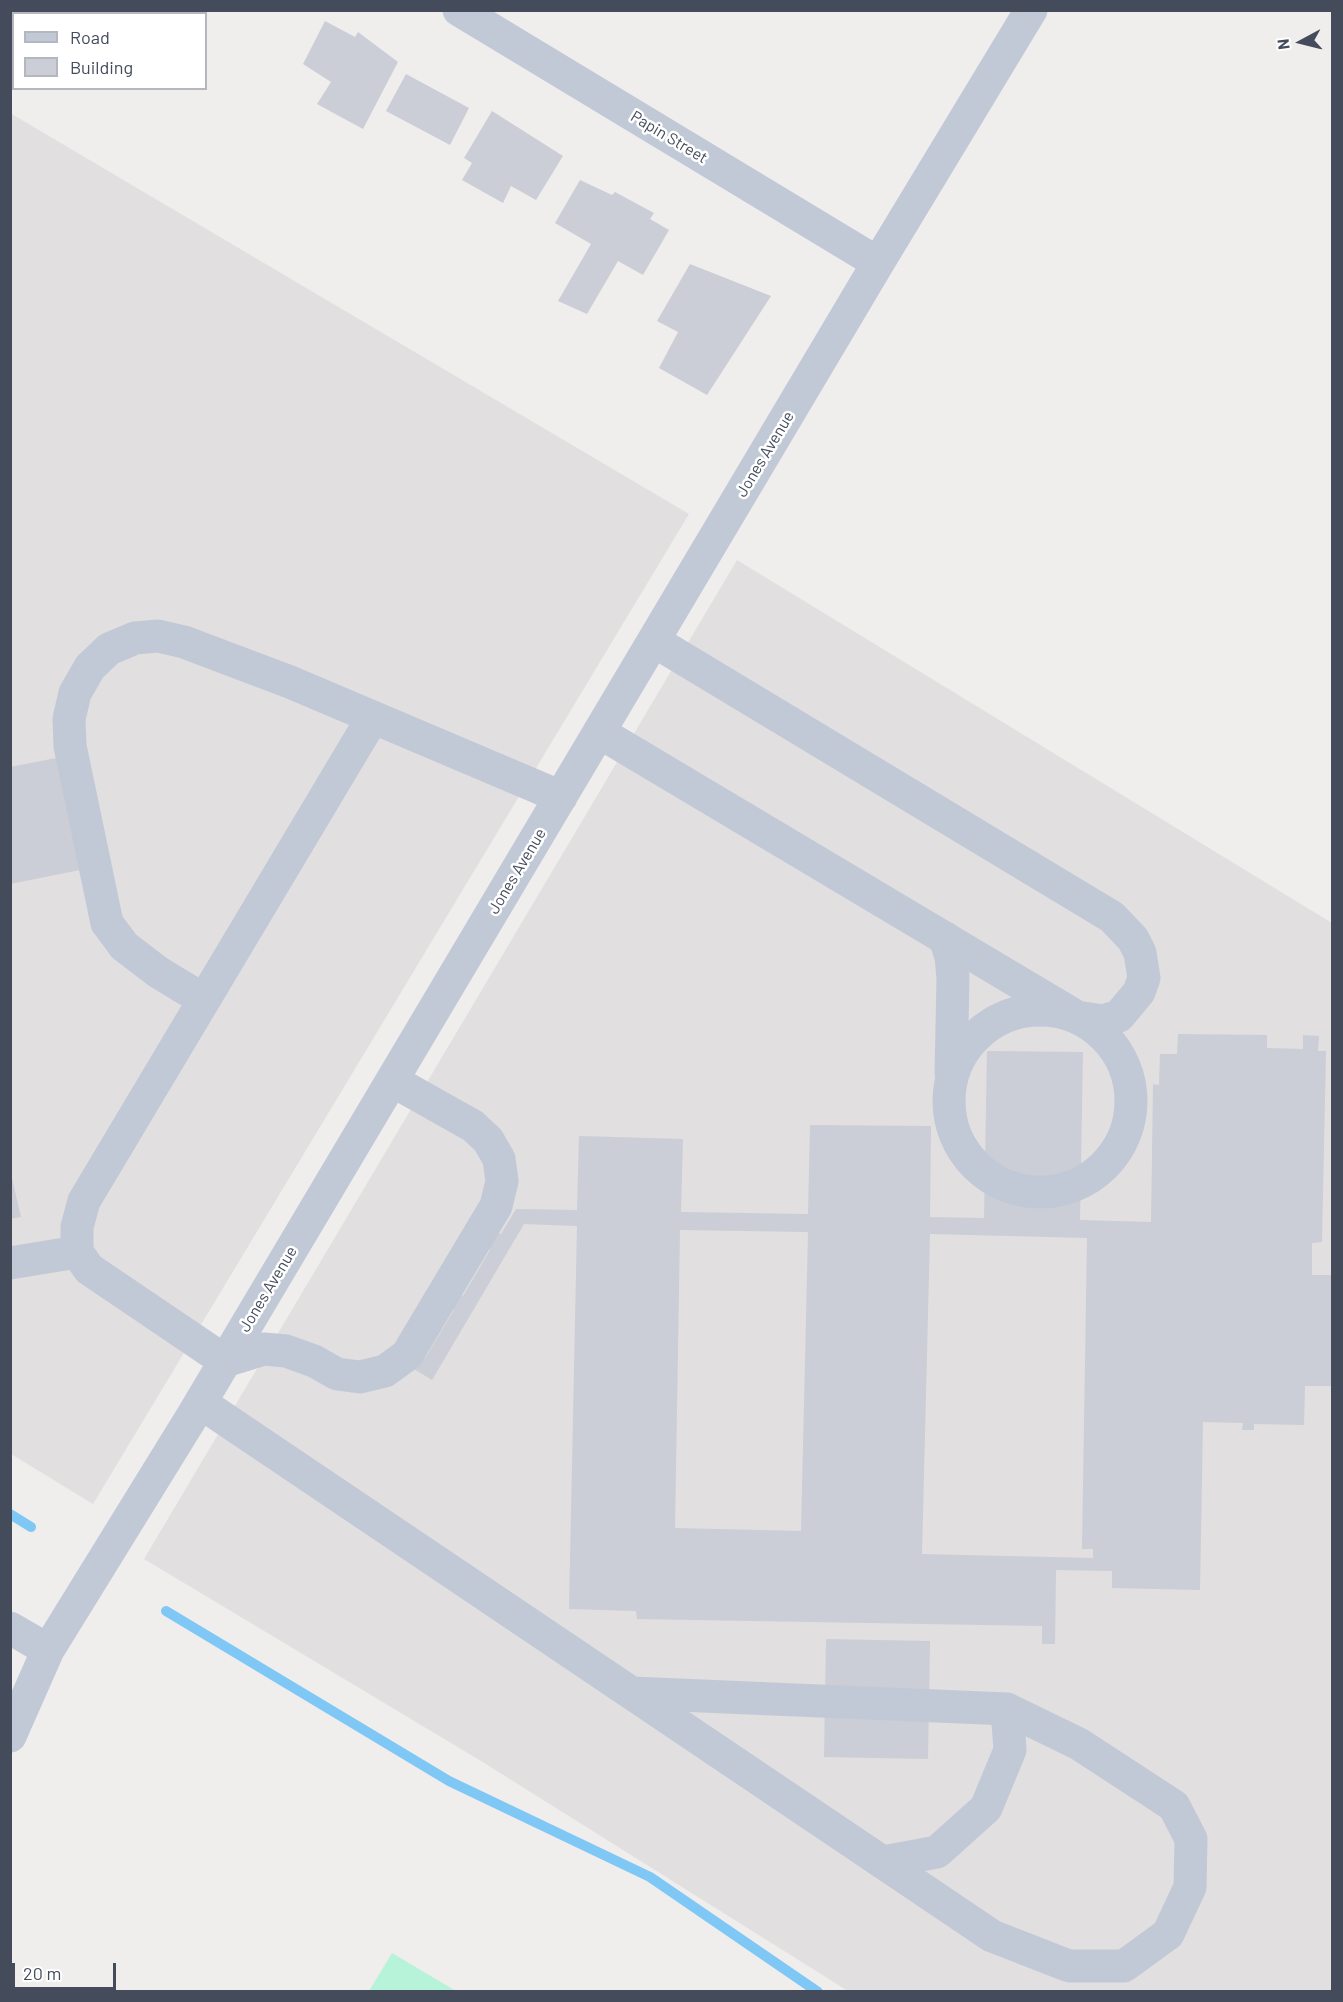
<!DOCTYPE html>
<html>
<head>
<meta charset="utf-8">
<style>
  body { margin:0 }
  #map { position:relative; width:1343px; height:2002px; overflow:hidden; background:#f0eded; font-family:Barlow,sans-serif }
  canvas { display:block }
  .frame { position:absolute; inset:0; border:12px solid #444c5c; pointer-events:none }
  .legend { position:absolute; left:12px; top:12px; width:195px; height:78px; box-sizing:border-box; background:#fff; border:2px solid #b4b7be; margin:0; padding:8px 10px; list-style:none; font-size:18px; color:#444c5c }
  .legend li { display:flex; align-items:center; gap:12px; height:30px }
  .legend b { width:30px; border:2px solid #b4b7be }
  .north { position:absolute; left:1271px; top:12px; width:60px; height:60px; -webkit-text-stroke:4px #fff; paint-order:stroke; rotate:263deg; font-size:16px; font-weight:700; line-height:24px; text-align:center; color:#444c5c }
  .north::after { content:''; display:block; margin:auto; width:21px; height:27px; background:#444c5c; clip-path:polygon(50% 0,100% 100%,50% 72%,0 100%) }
  .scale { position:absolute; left:12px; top:1963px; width:104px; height:27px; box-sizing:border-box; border:3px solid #444c5c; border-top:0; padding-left:8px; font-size:18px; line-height:21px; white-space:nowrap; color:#444c5c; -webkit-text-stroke:4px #fff; paint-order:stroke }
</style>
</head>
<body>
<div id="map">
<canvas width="1343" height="2002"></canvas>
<div class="frame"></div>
<ul class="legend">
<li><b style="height:8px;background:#c2c9d6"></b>Road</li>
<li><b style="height:16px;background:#cbced6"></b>Building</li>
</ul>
<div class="north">N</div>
<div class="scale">20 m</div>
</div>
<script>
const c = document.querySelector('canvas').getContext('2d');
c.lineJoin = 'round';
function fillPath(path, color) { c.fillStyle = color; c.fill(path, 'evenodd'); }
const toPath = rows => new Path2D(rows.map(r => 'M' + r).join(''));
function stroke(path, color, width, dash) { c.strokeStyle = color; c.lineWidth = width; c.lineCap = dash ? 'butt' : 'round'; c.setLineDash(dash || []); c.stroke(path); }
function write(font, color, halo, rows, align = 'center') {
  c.font = font + ' Barlow,sans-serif'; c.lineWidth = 5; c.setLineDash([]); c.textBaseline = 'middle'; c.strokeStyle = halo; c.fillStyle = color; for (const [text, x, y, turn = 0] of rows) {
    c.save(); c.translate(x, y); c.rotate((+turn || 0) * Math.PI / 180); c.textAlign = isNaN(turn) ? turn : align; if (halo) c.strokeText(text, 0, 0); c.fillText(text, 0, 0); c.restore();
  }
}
fillPath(toPath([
  [10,113,689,514,93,1504,11,1454],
  [737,560,1332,923,1332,1991,848,1991,481,1761,144,1559]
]), '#e1dfdf');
fillPath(toPath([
  [392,1953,456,1991,369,1991]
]), '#b6f3d9');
stroke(toPath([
  [10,1514,31,1527],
  [166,1611,449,1781,650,1877,818,1992]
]), '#7fc7f4', 10);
fillPath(toPath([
  [14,10,68,10,66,14,19,14],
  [140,10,207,10,205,14,145,14],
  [325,21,355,37,358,32,398,62,363,129,317,104,331,82,303,64],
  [406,74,469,108,450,145,386,111],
  [492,111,563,156,536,200,511,186,503,203,462,180,472,163,464,158],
  [580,180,612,195,615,192,654,213,650,219,669,230,643,275,618,261,587,314,558,301,591,244,555,223],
  [690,264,771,296,707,395,659,368,678,332,657,321],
  [56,758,80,870,10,884,10,767],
  [1178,1034,1267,1035,1267,1048,1303,1049,1303,1035,1319,1036,1318,1051,1326,1051,1322,1242,1312,1243,1312,1275,1332,1275,1332,1386,1305,1386,1304,1425,1254,1424,1254,1430,1242,1430,1243,1423,1203,1422,1200,1590,1112,1588,1112,1571,1056,1570,1055,1644,1042,1644,1042,1626,637,1619,636,1611,569,1609,577,1226,524,1224,432,1380,409,1366,417,1353,425,1358,454,1310,445,1305,454,1290,463,1296,490,1250,480,1244,489,1228,501,1234,516,1209,577,1210,579,1136,683,1139,681,1212,808,1214,810,1125,931,1126,930,1217,984,1218,987,1051,1083,1052,1080,1220,1151,1222,1153,1084,1159,1085,1160,1054,1177,1054],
  [680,1230,808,1232,801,1531,675,1528],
  [930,1234,1087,1238,1082,1549,1093,1549,1093,1558,922,1554],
  [10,1170,21,1217,10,1219],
  [826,1639,930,1641,928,1759,824,1757]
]), '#cbced6');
stroke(toPath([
  [459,10,878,263],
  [373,717,84,1201,77,1227,77,1252,89,1269,225,1361,264,1349,286,1351,314,1361,337,1374,360,1377,385,1371,407,1355,496,1206,502,1181,499,1159,488,1140,473,1126,393,1081],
  [599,732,1077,1017,1103,1021,1119,1016,1139,992,1144,978,1140,953,1133,939,1112,917,654,641],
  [945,938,951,957,953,978,951,1073],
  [204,1000,158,972,124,946,107,923,70,746,69,719,75,693,90,667,109,649,135,638,158,636,184,642,290,682,561,797],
  '949 1101a91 91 0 1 1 182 0a91 91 0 1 1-182 0Z',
  [10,1263,77,1252],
  [201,1403,992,1936,1069,1966,1124,1966,1168,1934,1190,1887,1191,1839,1174,1806,1079,1744,1007,1709,632,1693],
  [10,1628,48,1650],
  [10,1736,48,1650,193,1415,878,263,1031,10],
  [883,1862,937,1852,986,1808,1010,1750,1007,1709]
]), '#c2c9d6', 33);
write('16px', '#444c5c', '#fff', [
  ["Papin Street",669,137,31],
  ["Jones Avenue",765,454,-59],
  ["Jones Avenue",517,871,-59],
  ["Jones Avenue",268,1289,-59]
]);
</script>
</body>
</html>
